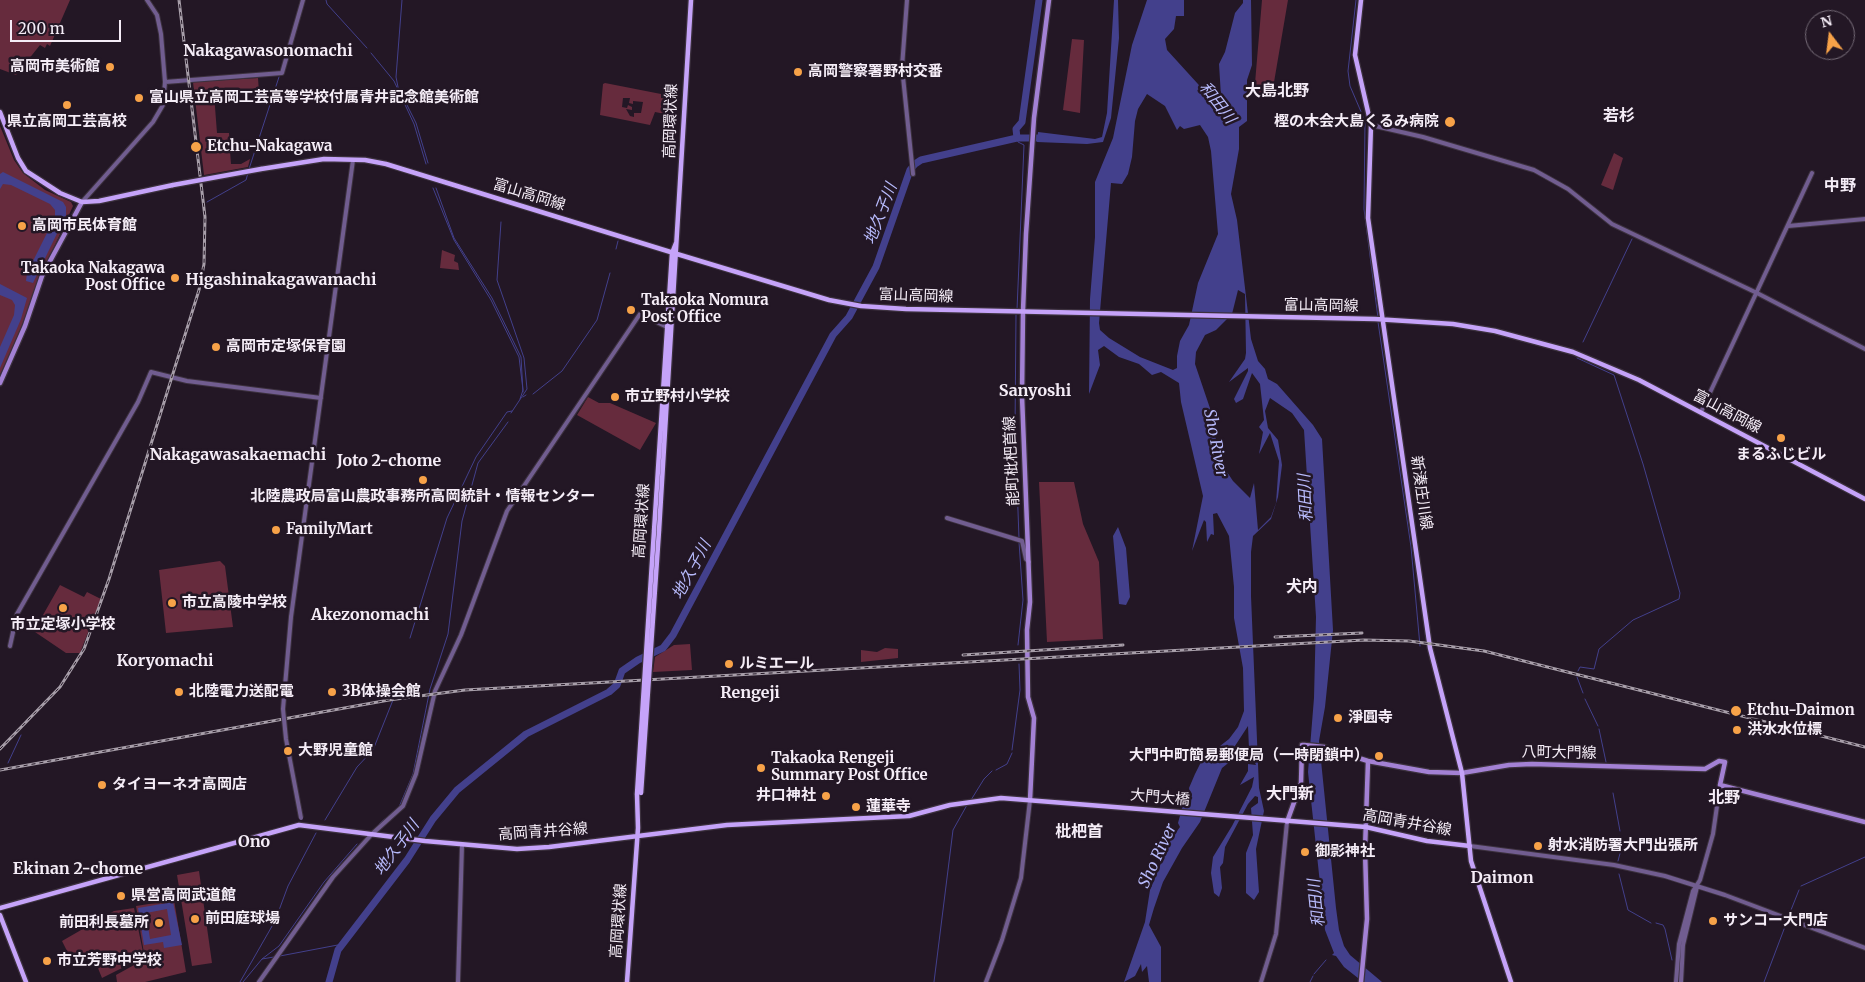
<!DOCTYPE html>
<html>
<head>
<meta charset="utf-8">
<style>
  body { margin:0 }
  #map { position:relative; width:1865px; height:982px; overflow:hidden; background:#231725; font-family:Merriweather,serif }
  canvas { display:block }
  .north { position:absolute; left:1805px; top:10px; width:50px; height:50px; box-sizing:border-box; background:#231725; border:1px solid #776d79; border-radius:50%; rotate:345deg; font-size:14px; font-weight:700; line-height:20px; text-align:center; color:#f5edf7 }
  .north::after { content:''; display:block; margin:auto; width:18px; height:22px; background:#f7a248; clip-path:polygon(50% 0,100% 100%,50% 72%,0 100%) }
  .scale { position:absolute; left:10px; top:20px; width:111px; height:22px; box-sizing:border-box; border:2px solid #f5edf7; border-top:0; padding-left:6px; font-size:15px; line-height:18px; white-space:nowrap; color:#f5edf7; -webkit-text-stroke:4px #231725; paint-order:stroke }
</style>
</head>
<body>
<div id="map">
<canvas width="1865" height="982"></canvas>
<div class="north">N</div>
<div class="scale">200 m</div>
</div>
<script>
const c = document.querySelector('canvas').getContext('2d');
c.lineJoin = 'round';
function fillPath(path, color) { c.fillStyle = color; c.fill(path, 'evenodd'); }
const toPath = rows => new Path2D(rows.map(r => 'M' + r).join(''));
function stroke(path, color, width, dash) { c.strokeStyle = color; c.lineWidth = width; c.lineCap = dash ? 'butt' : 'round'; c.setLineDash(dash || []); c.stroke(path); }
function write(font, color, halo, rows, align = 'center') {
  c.font = font + ' Merriweather,"Noto Sans JP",serif'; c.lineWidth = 5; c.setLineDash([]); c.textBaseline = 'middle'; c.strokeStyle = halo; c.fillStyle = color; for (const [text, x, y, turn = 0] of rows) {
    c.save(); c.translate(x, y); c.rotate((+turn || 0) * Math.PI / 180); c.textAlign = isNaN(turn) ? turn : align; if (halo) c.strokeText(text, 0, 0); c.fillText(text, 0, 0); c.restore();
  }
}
fillPath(toPath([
  [0,0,70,0,50,46,47,44,45,48,40,45,16,75,0,69],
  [1262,0,1288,0,1272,94,1254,95],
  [1072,39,1084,40,1080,113,1063,110],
  [258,78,259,92,214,94,217,133,229,133,230,148,250,146,252,143,252,145,251,148,230,151,231,164,241,164,250,159,248,167,204,175,193,82],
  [605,83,661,94,661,98,672,100,670,115,655,112,650,125,600,115,603,84],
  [623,98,630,98,629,103,633,104,633,101,643,102,641,113,634,113,634,117,630,116,626,109,632,110,632,107,628,105,627,108,622,107],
  [0,126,14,160,23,173,45,190,71,202,73,206,42,273,24,323,0,375],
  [1614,153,1623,158,1613,190,1601,185],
  [442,250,455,255,454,261,458,263,459,270,440,268],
  [588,397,599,403,610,403,656,423,640,450,577,415],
  [1039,482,1074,482,1083,524,1099,562,1103,639,1047,642],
  [220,561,225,566,233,627,166,633,159,570],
  [60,585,84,597,87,592,101,599,80,653,66,653,35,632,41,625,45,627,39,622],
  [690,644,692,670,653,672,655,657,674,645],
  [885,648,898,649,898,658,861,662,861,650,877,652],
  [199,871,212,963,192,966,177,875],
  [174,900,186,972,145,982,117,982,116,975,145,959,136,906],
  [134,908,144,957,102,978,91,951,71,959,62,941,114,911]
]), '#662b3d');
fillPath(toPath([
  [1114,0,1118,0,1119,38,1111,118,1103,142,1087,144,1037,142,1038,132,1095,139,1102,137,1107,113],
  [1147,0,1184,0,1184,16,1176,16,1174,29,1165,39,1167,50,1218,106,1221,96,1219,64,1225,52,1235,13,1243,3,1243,0,1251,0,1252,65,1247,80,1247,121,1239,127,1239,149,1231,194,1237,220,1251,339,1258,361,1265,369,1268,379,1277,384,1313,425,1322,439,1333,630,1325,707,1319,741,1336,908,1339,930,1344,946,1350,955,1382,982,1363,982,1344,967,1336,956,1332,955,1334,953,1325,930,1308,772,1314,698,1316,617,1304,430,1292,413,1270,398,1265,411,1268,428,1278,440,1282,465,1278,497,1271,519,1253,536,1251,552,1251,596,1259,788,1264,811,1256,849,1259,892,1254,900,1246,893,1246,853,1253,835,1251,808,1258,803,1258,797,1255,796,1248,804,1225,847,1223,863,1220,867,1222,888,1219,897,1214,893,1211,873,1213,857,1232,826,1252,787,1254,777,1240,785,1248,771,1248,764,1256,765,1249,749,1248,726,1233,749,1237,756,1222,768,1200,822,1182,848,1163,882,1154,908,1149,925,1161,947,1161,982,1149,982,1147,966,1142,972,1141,964,1135,976,1124,982,1145,922,1150,890,1171,839,1180,827,1178,823,1182,808,1190,794,1189,788,1195,774,1202,760,1229,739,1238,727,1244,711,1243,668,1234,618,1234,587,1229,536,1217,513,1213,514,1214,535,1211,534,1207,542,1206,522,1204,520,1192,551,1203,496,1181,402,1179,383,1161,372,1152,375,1139,364,1119,357,1104,346,1098,350,1100,365,1089,394,1090,299,1095,237,1095,182,1113,138,1132,45],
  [1147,94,1165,106,1177,130,1180,126,1184,129,1200,125,1208,137,1211,151,1218,234,1198,283,1189,325,1180,341,1177,356,1177,368,1173,370,1140,357,1109,338,1100,330,1099,323,1111,183,1122,184,1128,174,1132,157,1135,121,1138,109],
  [1238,290,1245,294,1246,353,1245,359,1229,382,1248,368,1248,371,1234,399,1236,403,1243,399,1252,373,1260,384,1264,420,1259,427,1263,432,1259,454,1270,433,1279,461,1276,503,1271,517,1258,530,1254,483,1250,498,1233,481,1223,466,1220,447,1202,411,1212,424,1215,423,1195,364,1196,352,1205,335,1216,330,1232,314],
  [3,172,63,202,66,207,66,215,33,283,26,281,27,273,55,217,55,210,50,204,11,185,3,184,0,189,0,174],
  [0,284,27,298,21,319,0,368,0,347,14,315,15,305,12,300,0,295],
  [1118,527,1126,548,1130,597,1126,605,1119,604,1113,536],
  [173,902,182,945,164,948,163,942,144,945,138,908],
  [167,909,171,935,150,939,146,913]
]), '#43408c');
stroke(toPath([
  [326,0,327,4,367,48],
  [402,0,396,77,398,87,416,123,428,163],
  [1356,0,1348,71,1350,86,1365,121,1364,209,1378,318],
  [371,53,394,81,414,124,426,164],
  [249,169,279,77],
  [433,188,454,240,491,300,519,357,523,390,520,399],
  [436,188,454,238,492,298,521,357,523,392],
  [207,202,246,180,248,173],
  [501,222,497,280,524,358,527,389,511,413],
  [616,249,618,241],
  [1017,310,1024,145,1018,142,1017,138],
  [1016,314,1015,430,1019,538],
  [1378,322,1411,547,1420,646],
  [1583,342,1632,239],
  [1577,358,1614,375,1643,464,1680,593,1679,599,1633,620,1599,649,1594,669,1580,667,1578,671],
  [533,394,562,371,597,320,610,273],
  [523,397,526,395],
  [410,638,447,518,476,457,507,412,512,411],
  [1018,645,1023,600,1019,542],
  [1577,677,1583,693],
  [1585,699,1598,726],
  [1599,729,1606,762],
  [1012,750,1020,690,1019,664],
  [8,763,21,735],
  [996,770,1007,764,1012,753],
  [1613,793,1620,831],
  [971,800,984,779,992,771],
  [325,820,357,767,373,750,393,700,395,688],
  [379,824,399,807,413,774,430,689,448,634,462,521,475,474,478,463,508,422],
  [1618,861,1622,846],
  [1619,874,1628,910,1651,923],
  [1801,886,1865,857],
  [1789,915,1799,890],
  [1656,923,1663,925,1665,929,1672,960],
  [280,956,343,944],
  [262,959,279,946,324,882,357,844],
  [1314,974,1326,960],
  [240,982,275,921,288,886,316,833],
  [243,982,262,959,274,957],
  [934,982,953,830,967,805],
  [1310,982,1313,976],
  [1764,982,1786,924]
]), '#43408c', 1);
stroke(toPath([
  [1017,138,1016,129,1022,122,1039,0],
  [329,982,338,950,407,860,433,819,457,790,526,734,609,692,617,685,622,671,638,660,663,648,673,635,833,335,849,317,876,267,910,170,915,164,921,160,1017,138,1045,138]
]), '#43408c', 7);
const tertiary = toPath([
  [907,0,902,67,913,174],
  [165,82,282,73,303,0],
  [1371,125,1423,137,1534,170,1568,189,1612,224,1757,293,1865,349],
  [82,202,153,122,163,105,165,82,161,34,157,15,147,0],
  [1788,226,1865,219],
  [1701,412,1812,173],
  [947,518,1022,541,1026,559,1029,562],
  [291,617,353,160],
  [10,646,17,614,138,402,151,372,187,381,321,398],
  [1470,846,1614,865,1665,876,1725,895,1865,948],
  [259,982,333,877,372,834,403,806,416,774,435,691,461,635,507,511,640,314,669,328],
  [458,982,462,845],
  [986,982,1002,940,1021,878,1030,800],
  [1261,982,1276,934,1287,822],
  [1676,982,1679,944,1693,891,1700,880,1713,834,1720,785],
  [1681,982,1683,945,1697,887]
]);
const secondary = toPath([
  [0,383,25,326,42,276,82,202],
  [1030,800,1034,718,1028,697,1027,630,1030,602,1022,396,1023,311,1026,234,1034,118,1049,0],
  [1287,822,1301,783,1302,745,1304,745,1324,747,1368,761,1429,772,1462,773,1509,765,1532,764,1705,769,1719,761,1725,762,1720,785,1865,822],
  [1361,982,1367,919,1365,850,1368,761]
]);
const primary = toPath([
  [1361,0,1355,55,1371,125,1368,218,1430,648,1462,773,1471,861,1511,982],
  [0,112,18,158,26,171,60,193,82,202,99,201,173,185],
  [261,169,324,159,365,160,386,164,677,254,829,300,861,306,906,309,1375,319,1453,324,1495,331,1573,352,1639,380,1865,499],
  [654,531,672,253,676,243],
  [659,531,691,0],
  [0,908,299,825,425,841,517,849,549,847,727,825,909,816,950,805,1001,798,1366,827,1427,841,1470,846],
  [0,915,26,982],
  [627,982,638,828,637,794]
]);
stroke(tertiary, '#3c313e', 6);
stroke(secondary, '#3c313e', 7);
stroke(primary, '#3c313e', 7);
stroke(tertiary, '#715d90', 4);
stroke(secondary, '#a381d4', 4.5);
stroke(primary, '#c5a3f9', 4.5);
const rail = toPath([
  [1275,637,1362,633],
  [963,655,1123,645],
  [0,749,60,687,84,649,109,579,199,290,204,264,205,217,179,0],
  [0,770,389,700,465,690,1364,640,1409,641,1484,651,1865,747]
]);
stroke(rail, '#a79ea9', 3);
stroke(rail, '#231725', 1, [4]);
const tertiaryBridge = toPath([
  [291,617,283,709,286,739,301,818]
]);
const primaryBridge = toPath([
  [173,185,261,169],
  [641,793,659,531],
  [637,794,654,531]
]);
stroke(tertiaryBridge, '#3c313e', 6, []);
stroke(primaryBridge, '#3c313e', 7, []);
stroke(tertiaryBridge, '#715d90', 4);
stroke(primaryBridge, '#c5a3f9', 4.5);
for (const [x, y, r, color] of [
  [110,67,5,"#f7a248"],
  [798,72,5,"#f7a248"],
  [139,98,5,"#f7a248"],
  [67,105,5,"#f7a248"],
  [1450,122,6,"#f7a248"],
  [196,147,6,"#f7a248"],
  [22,226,5,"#f7a248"],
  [175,278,5,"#f7a248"],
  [631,310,5,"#f7a248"],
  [216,347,5,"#f7a248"],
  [615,397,5,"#f7a248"],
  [1781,438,5,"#f7a248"],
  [423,480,5,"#f7a248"],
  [276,530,5,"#f7a248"],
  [172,603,5,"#f7a248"],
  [63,608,5,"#f7a248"],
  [729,664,5,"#f7a248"],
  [179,692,5,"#f7a248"],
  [332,692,5,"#f7a248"],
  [1736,711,6,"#f7a248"],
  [1338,718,5,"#f7a248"],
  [1737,730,5,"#f7a248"],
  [288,751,5,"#f7a248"],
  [1379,756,5,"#f7a248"],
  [761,768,5,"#f7a248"],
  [102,785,5,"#f7a248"],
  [826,796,5,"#f7a248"],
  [856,807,5,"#f7a248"],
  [1538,846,5,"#f7a248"],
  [1305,852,5,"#f7a248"],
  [121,896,5,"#f7a248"],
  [195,919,5,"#f7a248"],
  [1713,921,5,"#f7a248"],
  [159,923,5,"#f7a248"],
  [47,961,5,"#f7a248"]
]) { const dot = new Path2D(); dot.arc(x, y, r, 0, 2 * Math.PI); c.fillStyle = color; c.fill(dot); stroke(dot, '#231725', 2); }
write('bold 15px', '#f5edf7', '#231725', [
  ["高岡市美術館",100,67,"right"],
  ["高岡警察署野村交番",808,72],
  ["富山県立高岡工芸高等学校付属青井記念館美術館",149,98],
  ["県立高岡工芸高校",67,122,"center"],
  ["樫の木会大島くるみ病院",1439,122,"right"],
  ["Etchu-Nakagawa",207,147],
  ["高岡市民体育館",32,226],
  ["Takaoka Nakagawa",165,269,"right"],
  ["Post Office",165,286,"right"],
  ["Takaoka Nomura",641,301],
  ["Post Office",641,318],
  ["高岡市定塚保育園",226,347],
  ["市立野村小学校",625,397],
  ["まるふじビル",1781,455,"center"],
  ["北陸農政局富山農政事務所高岡統計・情報センター",423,497,"center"],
  ["FamilyMart",286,530],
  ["市立高陵中学校",182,603],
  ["市立定塚小学校",63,625,"center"],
  ["ルミエール",739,664],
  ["北陸電力送配電",189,692],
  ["3B体操会館",342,692],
  ["Etchu-Daimon",1747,711],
  ["淨圓寺",1348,718],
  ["洪水水位標",1747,730],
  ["大野児童館",298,751],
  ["大門中町簡易郵便局（一時閉鎖中）",1369,756,"right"],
  ["Takaoka Rengeji",771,759],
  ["Summary Post Office",771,776],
  ["タイヨーネオ高岡店",112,785],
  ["井口神社",816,796,"right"],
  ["蓮華寺",866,807],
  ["射水消防署大門出張所",1548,846],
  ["御影神社",1315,852],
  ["県営高岡武道館",131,896],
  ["前田庭球場",205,919],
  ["サンコー大門店",1723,921],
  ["前田利長墓所",149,923,"right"],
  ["市立芳野中学校",57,961]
], 'left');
write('15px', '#f5edf7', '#231725', [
  ["高岡環状線",671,121,-88],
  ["富山高岡線",529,195,17],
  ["富山高岡線",916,296,2],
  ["富山高岡線",1321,306,1],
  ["富山高岡線",1727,412,28],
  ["能町枇杷首線",1012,461,-93],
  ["新湊庄川線",1421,493,82],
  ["高岡環状線",642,521,-86],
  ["八町大門線",1559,753,1],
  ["大門大橋",1160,798,5],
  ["高岡青井谷線",1407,823,10],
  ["高岡青井谷線",543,832,-4],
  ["高岡環状線",619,921,-86]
]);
write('bold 16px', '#f5edf7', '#231725', [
  ["Nakagawasonomachi",268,51],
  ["大島北野",1277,91],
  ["若杉",1619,116],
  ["中野",1840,186],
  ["Higashinakagawamachi",281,280],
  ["Sanyoshi",1035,391],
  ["Nakagawasakaemachi",238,455],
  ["Joto 2-chome",389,461],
  ["犬内",1302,587],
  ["Akezonomachi",370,615],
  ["Koryomachi",165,661],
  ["Rengeji",750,693],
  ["大門新",1290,794],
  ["北野",1724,798],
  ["枇杷首",1079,832],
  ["Ono",254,842],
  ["Ekinan 2-chome",78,869],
  ["Daimon",1502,878]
]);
write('italic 16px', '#b7bafb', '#231725', [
  ["和田川",1217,103,52],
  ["地久子川",881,214,-69],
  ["Sho River",1215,443,79],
  ["和田川",1306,498,-93],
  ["地久子川",692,570,-62],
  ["地久子川",397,848,-54],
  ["Sho River",1158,856,-65],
  ["和田川",1317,903,-96]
]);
</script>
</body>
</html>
